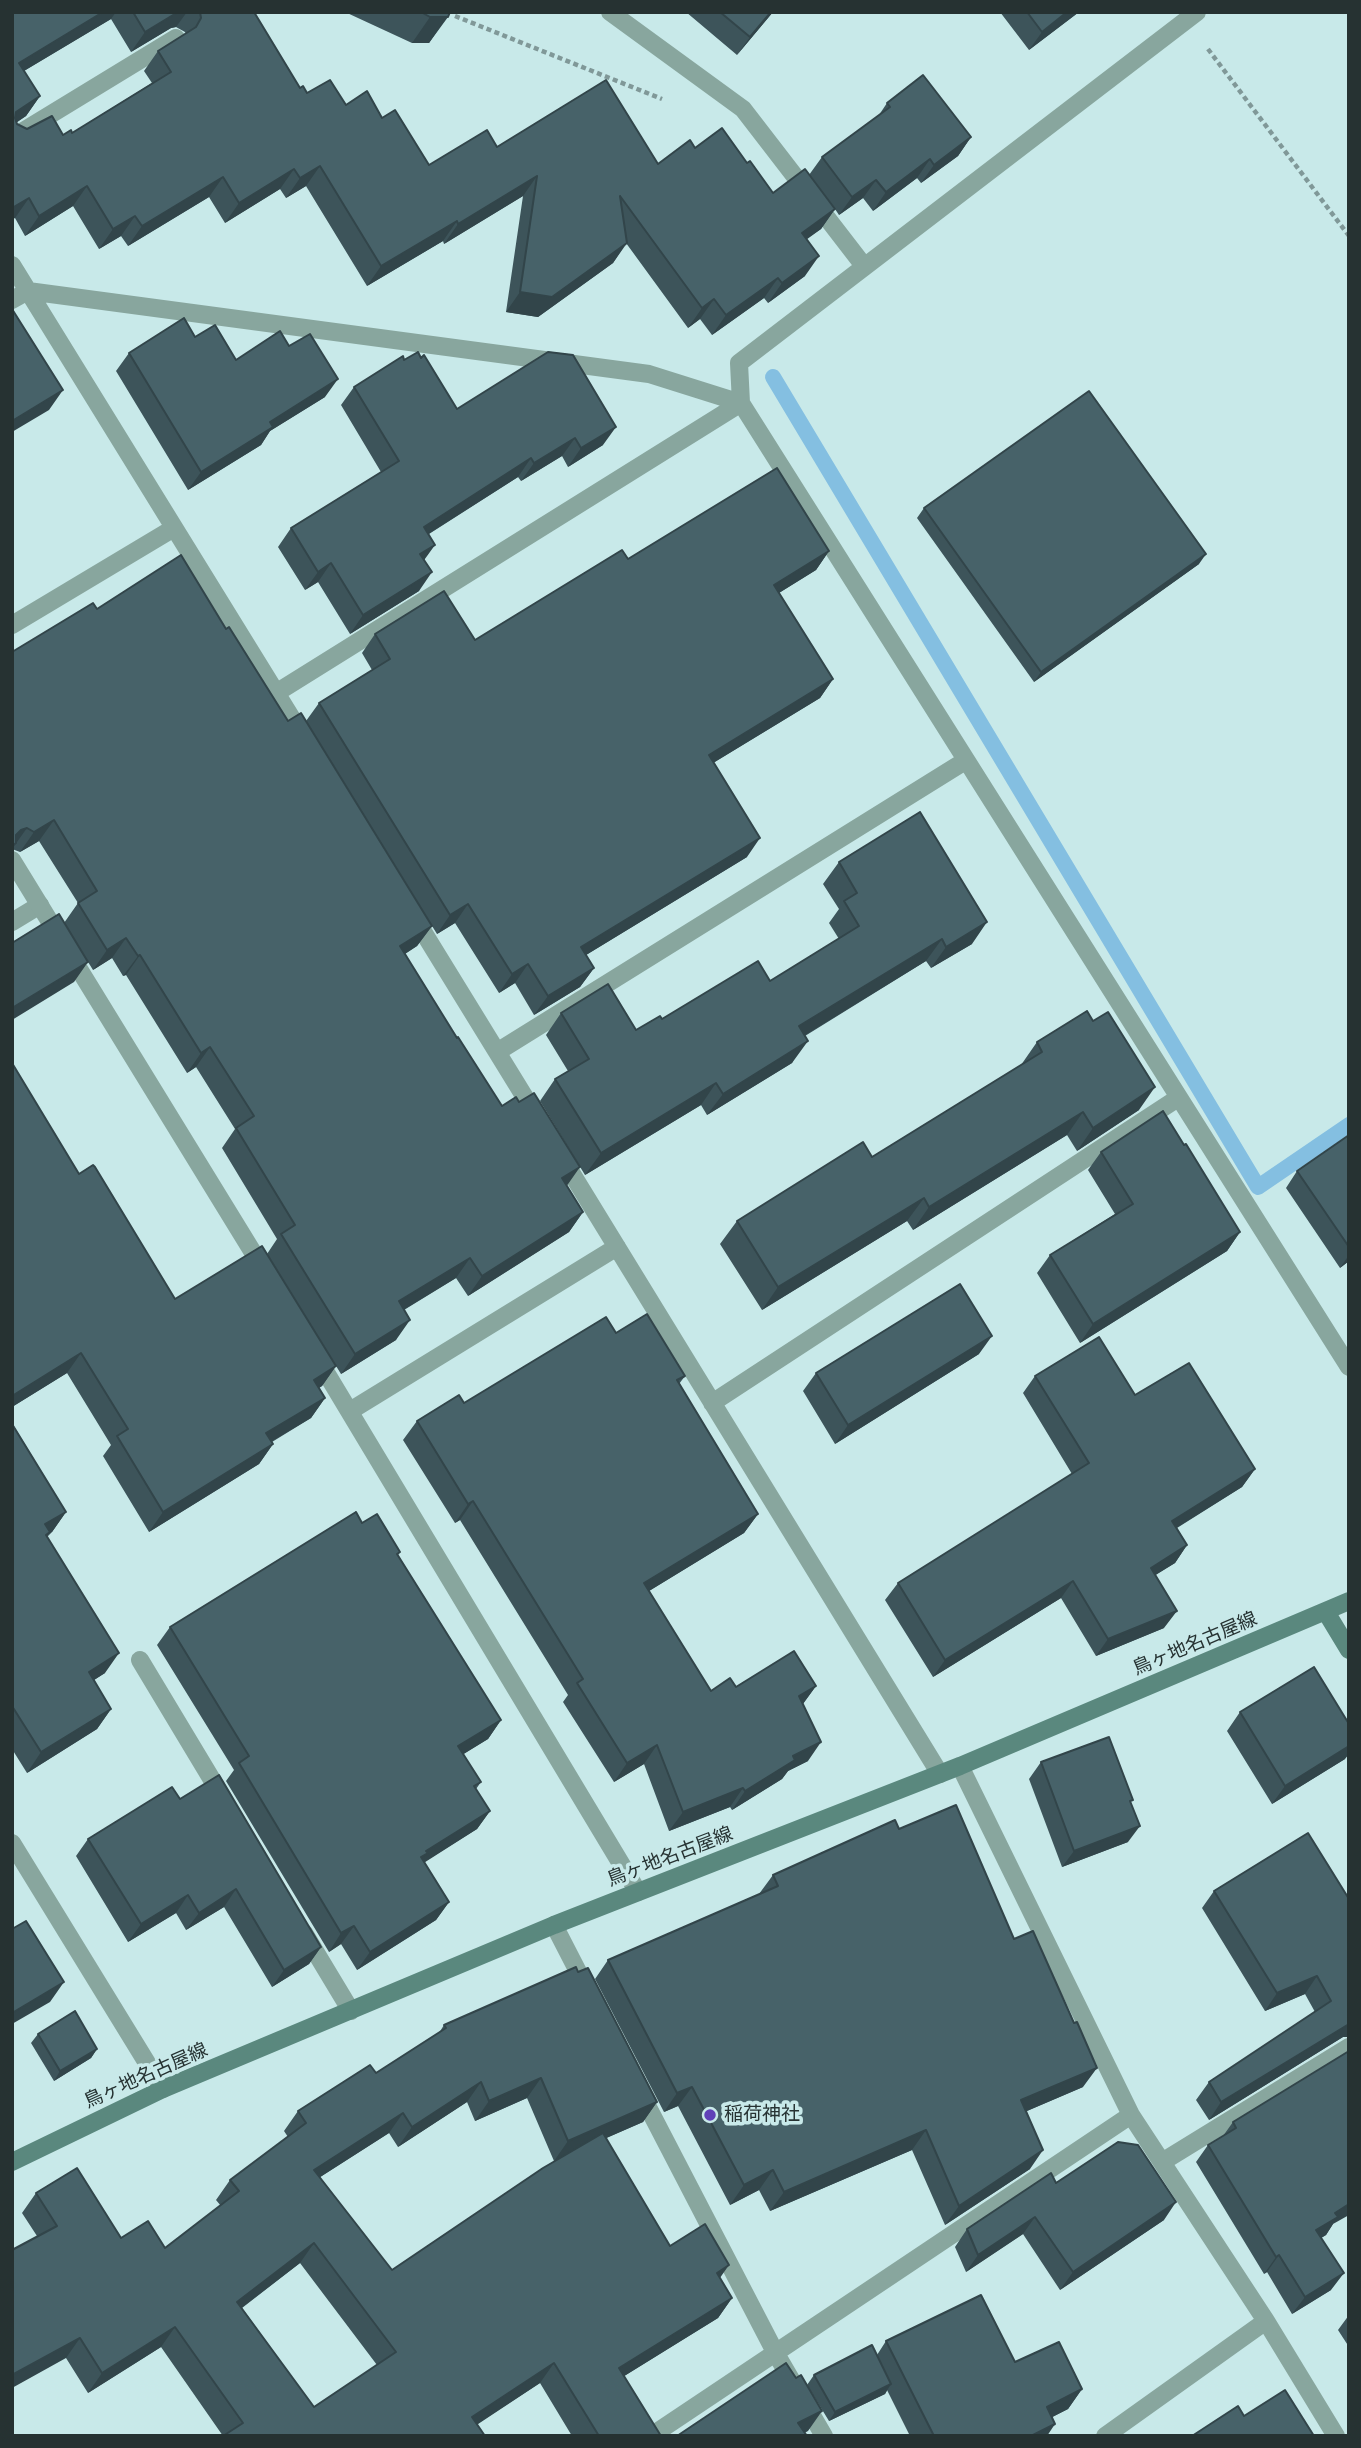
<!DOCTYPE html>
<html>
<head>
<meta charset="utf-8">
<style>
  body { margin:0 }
  #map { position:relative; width:1361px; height:2448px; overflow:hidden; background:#c8e9e9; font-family:Rubik,sans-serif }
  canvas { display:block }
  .frame { position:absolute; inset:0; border:14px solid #263232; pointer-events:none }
</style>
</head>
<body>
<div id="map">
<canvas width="1361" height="2448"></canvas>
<div class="frame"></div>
</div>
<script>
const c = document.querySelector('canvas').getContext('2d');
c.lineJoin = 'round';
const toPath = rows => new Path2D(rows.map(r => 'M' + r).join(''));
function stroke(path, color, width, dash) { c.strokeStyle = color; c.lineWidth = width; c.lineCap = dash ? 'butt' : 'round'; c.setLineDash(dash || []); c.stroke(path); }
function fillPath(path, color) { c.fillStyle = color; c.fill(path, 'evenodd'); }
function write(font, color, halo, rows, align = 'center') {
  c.font = font + ' Rubik,"Noto Sans JP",sans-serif'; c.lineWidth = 7; c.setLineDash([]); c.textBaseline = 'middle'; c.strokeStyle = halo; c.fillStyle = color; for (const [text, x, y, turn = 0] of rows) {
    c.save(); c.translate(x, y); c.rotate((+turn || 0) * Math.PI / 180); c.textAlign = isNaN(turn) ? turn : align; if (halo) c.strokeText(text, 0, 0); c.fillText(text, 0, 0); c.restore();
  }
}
stroke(toPath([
  [773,377,1258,1187,1349,1125]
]), '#84bfe1', 16);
stroke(toPath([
  [455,16,662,99],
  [1208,49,1349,236]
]), '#809898', 4.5, [5, 3.5]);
stroke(toPath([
  [12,138,176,38],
  [12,922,40,905],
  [140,1660,223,1798],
  [304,1933,351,2011]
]), '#88a69e', 18);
stroke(toPath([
  [610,12,743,109,864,266],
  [1197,12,739,363,741,403,1349,1367],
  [12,265,304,738],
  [12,300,28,291,649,374,741,403],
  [12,625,174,528],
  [276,693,741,403],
  [12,860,265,1272],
  [414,917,537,1117],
  [497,1052,965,761],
  [561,1156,940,1774],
  [316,1356,638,1892],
  [712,1403,1178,1098],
  [350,1411,617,1247],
  [960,1766,1131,2115,1266,2321,1336,2436],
  [12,1843,163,2089],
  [554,1925,589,1993],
  [639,2090,775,2352,824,2436],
  [1162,2162,1349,2047],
  [651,2436,1131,2115],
  [1105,2436,1266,2321]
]), '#88a69e', 18);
stroke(toPath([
  [1326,1612,1349,1650],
  [12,2162,163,2089,554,1925,960,1766,1349,1601]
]), '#5a887e', 18);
fillPath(toPath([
  [12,12,254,12,300,88,307,93,382,118,429,165,497,147,658,164,695,148,747,163,773,193,809,175,822,157,879,115,887,103,971,137,958,156,921,183,917,178,873,211,863,198,839,215,835,209,821,229,806,239,805,276,768,303,764,298,712,335,700,319,688,328,626,243,613,263,538,317,506,312,523,196,444,244,443,241,367,286,306,186,286,198,280,189,225,223,209,197,128,246,121,236,99,249,73,206,25,236,15,218,12,219],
  [111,19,131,52,171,28,176,27,185,32,186,34,158,51,144,71,152,83,72,133,63,135,27,129,17,124,16,123,26,116,40,96,24,71],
  [345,12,450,12,429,43,412,43],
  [686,12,773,12,737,55],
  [1000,12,1079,12,1029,50],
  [195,337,236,360,289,346,325,397,270,431,261,445,188,490,116,371,129,353],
  [404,360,457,409,603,445,568,467,562,456,521,481,518,477,429,534,419,591,350,634,318,582,305,590,278,547,291,528,381,472,341,405,354,387],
  [924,508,1199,564,1034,682,917,518],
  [829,551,816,570,779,593,833,679,820,698,713,763,747,857,586,955,594,968,580,987,534,1015,515,983,499,993,455,923,437,934,306,721,319,703,372,670,362,653,375,634,475,640,628,559],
  [97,609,226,629,288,721,432,926,417,946,405,954,457,1038,502,1106,567,1186,583,1212,569,1232,468,1296,456,1278,404,1310,396,1340,341,1374,267,1254,277,1239,222,1148,235,1129,196,1067,187,1073,126,975,123,976,112,958,93,970,64,923,78,903,39,841,20,852,12,849],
  [839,862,972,944,931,968,926,961,805,1036,792,1063,707,1115,701,1105,585,1175,540,1101,555,1079,568,1071,546,1035,561,1013,636,1030,662,1019,770,981,839,939,829,923,839,909,823,884],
  [1037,1042,1139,1110,1077,1151,1067,1135,913,1230,907,1221,762,1310,720,1244,737,1221,872,1157,1021,1065],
  [12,1063,79,1174,175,1299,336,1366,322,1386,319,1388,325,1398,311,1418,272,1442,273,1444,259,1464,149,1532,103,1456,111,1445,67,1373,12,1407],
  [1349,1135,1349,1261,1340,1268,1286,1188,1297,1171],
  [1184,1145,1240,1232,1227,1251,1080,1343,1037,1273,1050,1255,1115,1214,1088,1170,1101,1152],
  [616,1333,685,1376,679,1384,758,1514,744,1533,649,1591,711,1691,736,1687,816,1686,803,1704,808,1761,788,1771,782,1779,732,1810,730,1807,669,1831,644,1764,614,1782,563,1702,568,1695,460,1520,455,1523,403,1440,417,1421,464,1403],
  [979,1354,835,1444,803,1391,816,1373],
  [1035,1376,1135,1395,1255,1469,1242,1487,1177,1528,1187,1545,1175,1563,1155,1575,1164,1628,1096,1656,1061,1598,933,1677,885,1600,898,1583,1072,1474,1023,1393],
  [12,1423,66,1512,52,1532,47,1537,105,1673,94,1680,111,1709,97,1729,27,1773,12,1749],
  [362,1523,400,1552,398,1555,501,1720,488,1739,463,1754,481,1782,476,1789,490,1811,477,1829,424,1862,449,1902,436,1920,357,1970,341,1944,329,1952,226,1781,234,1770,157,1645,170,1627],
  [1240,1712,1345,1759,1272,1804,1227,1731],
  [1041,1762,1128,1842,1062,1867,1029,1779],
  [180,1799,321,1947,309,1964,272,1987,224,1907,186,1930,176,1913,128,1942,76,1856,88,1839],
  [899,1829,1014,1939,1083,2087,1027,2111,1030,2169,945,2225,912,2150,770,2211,759,2190,730,2205,678,2106,664,2112,595,1979,608,1960,759,1894,773,1875],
  [1308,1833,1343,2037,1209,2120,1196,2100,1209,2082,1315,2012,1305,1994,1265,2011,1202,1908,1214,1891],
  [578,1972,657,2102,643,2122,606,2138,670,2246,720,2278,732,2298,718,2318,624,2376,661,2436,572,2436,540,2383,477,2424,223,2436,161,2347,88,2393,66,2358,37,2236,22,2213,36,2193,121,2238,165,2248,221,2206,216,2200,230,2180,288,2137,284,2131,298,2111,376,2073,439,2033,444,2025],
  [527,2098,554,2161,392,2270,320,2177,389,2133,398,2147,467,2102,475,2121],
  [300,2263,377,2365,314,2407,242,2308],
  [38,2034,97,2049,91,2058,54,2081,31,2043],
  [1233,2122,1333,2224,1326,2235,1321,2238,1331,2290,1292,2314,1267,2272,1264,2274,1196,2162,1208,2145,1223,2136],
  [1056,2183,1164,2220,1060,2290,1023,2234,966,2272,955,2247,967,2229],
  [1349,2315,1349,2347,1338,2330],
  [886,2341,1015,2362,1082,2389,1068,2409,1052,2417,1047,2436,910,2436,887,2390,885,2394,829,2421,807,2385,814,2375,877,2355]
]), '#3d545a');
fillPath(toPath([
  [103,12,116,12,111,19,12,78,19,63],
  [178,12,187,12,176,27,171,28,131,52,145,32],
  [771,12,773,12,737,55,750,37],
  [1067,12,1079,12,1029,50,1042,32],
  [430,17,448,17,429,43,412,43],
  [40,96,26,116,12,125,16,112],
  [971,137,958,156,921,183,934,165],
  [930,159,917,178,873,211,886,192],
  [320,166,306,186,286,198,300,178],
  [294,169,280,189,225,223,239,203],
  [537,176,523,196,444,244,458,224],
  [223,177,209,197,128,246,142,226],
  [876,180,863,198,839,215,852,197],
  [87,186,73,206,25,236,39,216],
  [29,198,15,218,12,219,12,208],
  [835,209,821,229,788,253,802,233],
  [135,216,121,236,99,249,113,229],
  [457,221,443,241,367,286,381,266],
  [627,243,613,263,538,317,506,312,520,292],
  [819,256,805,276,768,303,782,283],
  [778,278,764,298,712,335,726,315],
  [714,299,700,319,688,328,702,308],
  [338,379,325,397,270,431,261,445,188,490,201,472,270,422],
  [63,390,49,410,12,432,12,421],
  [616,427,603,445,568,467,581,448],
  [575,438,562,456,521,481,534,463],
  [531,458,518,477,411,545,424,527],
  [435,545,422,563,420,554],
  [829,551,816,570,761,604,774,585],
  [1206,554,1199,564,1034,682,1041,672],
  [331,563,318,582,305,590,318,572],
  [432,572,419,591,350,634,363,615],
  [833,679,820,698,695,774,709,755],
  [54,820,39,841,20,852,34,832],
  [27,828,12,849,12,840,21,830],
  [760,838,747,857,568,966,581,947],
  [468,904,455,923,437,934,450,915],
  [987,922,972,944,931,968,946,947],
  [432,926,417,946,386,966,400,946],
  [126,938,112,958,93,970,107,950],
  [942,939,926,961,784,1048,799,1026],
  [140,955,126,975,123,976,138,956],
  [88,962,74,982,12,1020,12,1008],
  [528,964,515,983,499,993,512,974],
  [594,968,580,987,534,1015,548,996],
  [808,1041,792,1063,707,1115,723,1094],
  [210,1047,196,1067,187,1073,201,1053],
  [716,1083,701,1105,585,1175,601,1153],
  [1155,1087,1139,1110,1077,1151,1093,1128],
  [1083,1112,1067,1135,913,1230,929,1207],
  [580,1167,566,1187,562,1178],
  [924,1198,907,1221,762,1310,778,1287],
  [583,1212,569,1232,468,1296,482,1276],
  [1240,1232,1227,1251,1080,1343,1093,1324],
  [1349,1255,1349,1261,1340,1268],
  [470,1258,456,1278,385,1321,399,1301],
  [410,1320,396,1340,341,1374,355,1354],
  [992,1336,979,1354,835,1444,848,1425],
  [81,1353,67,1373,12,1407,12,1396],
  [336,1366,322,1386,299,1400,314,1380],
  [325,1398,311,1418,252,1453,266,1433],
  [273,1444,259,1464,149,1532,163,1512],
  [1255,1469,1242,1487,1160,1538,1172,1521],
  [473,1501,460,1520,455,1523,468,1504],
  [66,1512,52,1532,49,1533,36,1552,45,1524],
  [758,1514,744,1533,631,1602,644,1583],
  [1187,1545,1175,1563,1138,1586,1151,1568],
  [1073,1581,1061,1598,933,1677,945,1660],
  [1177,1611,1164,1628,1096,1656,1108,1639],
  [119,1653,105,1673,75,1692,89,1672],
  [816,1686,802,1705,799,1696],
  [111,1709,97,1729,27,1773,41,1752],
  [501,1720,488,1739,446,1765,458,1746],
  [821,1742,808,1761,788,1771,782,1779,732,1810,745,1791,793,1756],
  [657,1745,644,1764,614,1782,627,1763],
  [1349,1746,1349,1754,1345,1759,1272,1804,1285,1786],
  [743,1788,730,1807,669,1831,683,1812],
  [490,1811,477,1829,419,1866,408,1876,426,1851],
  [1140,1826,1128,1842,1062,1867,1074,1851],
  [236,1889,224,1907,186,1930,199,1913],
  [188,1895,176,1913,128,1942,141,1924],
  [449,1902,436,1920,357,1970,370,1952],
  [354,1926,341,1944,329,1952,341,1933],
  [321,1947,309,1964,272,1987,284,1970],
  [1317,1976,1305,1994,1265,2011,1277,1993],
  [64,1982,50,2002,12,2024,12,2013],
  [1349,2024,1349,2037,1343,2037,1209,2120,1221,2102],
  [97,2049,91,2058,54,2081,60,2071],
  [1097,2068,1083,2087,1008,2119,1021,2100],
  [541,2078,527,2098,475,2121,489,2101],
  [481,2082,467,2102,398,2147,412,2127],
  [692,2087,678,2106,664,2112,677,2093],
  [657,2102,643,2122,554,2161,568,2141],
  [403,2113,389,2133,300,2190,314,2170],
  [926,2130,912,2150,770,2211,784,2192],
  [1043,2150,1030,2169,945,2225,959,2206],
  [773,2170,759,2190,730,2205,744,2185],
  [1176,2202,1164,2220,1060,2290,1073,2272],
  [1349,2204,1349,2215,1333,2224,1326,2235,1304,2248,1316,2230,1335,2213],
  [1035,2217,1023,2234,966,2272,978,2255],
  [314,2243,300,2263,223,2322,237,2302],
  [1279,2255,1267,2272,1264,2274,1276,2257],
  [729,2265,715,2285,717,2273],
  [1344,2273,1331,2290,1292,2314,1305,2297],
  [732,2298,718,2318,605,2388,619,2368],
  [175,2327,161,2347,88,2393,102,2373],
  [80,2338,66,2358,12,2388,12,2375],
  [554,2363,540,2383,460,2436,472,2417],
  [891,2384,885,2394,829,2421,835,2412],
  [1082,2389,1068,2409,1033,2427,1047,2407],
  [822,2411,808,2431,799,2436,798,2423],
  [1055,2424,1047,2436,1033,2436,1033,2435]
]), '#32454a');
const building = toPath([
  [12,12,103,12,19,63,40,96,16,112,15,118,17,124,27,129,52,116,63,135,71,130,72,133,171,72,158,51,196,27,201,18,200,12,254,12,300,88,303,86,307,93,330,80,346,105,367,91,382,118,395,110,429,165,487,130,497,147,606,80,658,164,690,140,695,148,722,128,747,163,750,161,773,193,805,169,835,209,802,233,819,256,782,283,778,278,726,315,714,299,702,308,620,196,627,243,552,297,520,292,537,176,458,224,457,221,381,266,320,166,300,178,294,169,239,203,223,177,142,226,135,216,113,229,87,186,39,216,29,198,12,208,12,12],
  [133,12,178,12,145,32,133,12],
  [421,12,450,12,448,17,430,17,421,12],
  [720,12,771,12,750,37,720,12],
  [1027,12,1067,12,1042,32,1027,12],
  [923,75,971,137,934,165,930,159,886,192,876,180,852,197,822,157,890,107,887,103,923,75],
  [12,309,63,390,12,421,12,309],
  [184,318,195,337,215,325,236,360,280,331,289,346,310,334,338,379,270,422,273,427,201,472,129,353,184,318],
  [418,352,421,358,424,355,457,409,548,352,573,355,616,427,581,448,575,438,534,463,531,458,424,527,435,545,420,554,432,572,363,615,331,563,318,572,291,528,399,461,354,387,403,356,404,360,418,352],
  [1089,391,1206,554,1041,672,924,508,1089,391],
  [777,468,829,551,774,585,833,679,709,755,760,838,581,947,594,968,548,996,528,964,512,974,468,904,450,915,319,703,390,659,375,634,444,591,475,640,622,550,628,559,777,468],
  [181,555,226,629,229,627,288,721,301,713,432,926,400,946,457,1038,458,1037,502,1106,516,1097,519,1102,534,1093,580,1167,562,1178,583,1212,482,1276,470,1258,399,1301,410,1320,355,1354,281,1234,295,1225,236,1128,254,1116,210,1047,201,1053,140,955,138,956,126,938,107,950,78,903,97,891,54,820,34,832,27,828,21,830,16,835,16,843,12,846,12,652,93,603,97,609,181,555],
  [920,812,987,922,946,947,942,939,799,1026,808,1041,723,1094,716,1083,601,1153,555,1079,589,1059,561,1013,608,984,636,1030,660,1016,662,1019,758,961,770,981,859,926,844,901,857,893,839,862,920,812],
  [59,914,88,962,12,1008,12,943,59,914],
  [1087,1011,1093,1021,1108,1012,1155,1087,1093,1128,1083,1112,929,1207,924,1198,778,1287,737,1221,863,1142,872,1157,1042,1052,1037,1042,1087,1011],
  [12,1063,79,1174,93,1165,95,1167,175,1299,262,1246,336,1366,314,1380,325,1398,266,1433,273,1444,163,1512,117,1436,128,1429,81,1353,12,1396,12,1063],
  [1163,1111,1184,1145,1186,1144,1240,1232,1093,1324,1050,1255,1133,1204,1101,1152,1163,1111],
  [1349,1135,1349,1247,1297,1171,1349,1135],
  [960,1284,992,1336,848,1425,816,1373,960,1284],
  [647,1314,685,1376,677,1380,758,1514,644,1583,711,1691,730,1678,736,1687,794,1651,816,1686,799,1696,821,1742,793,1756,795,1760,745,1791,743,1788,683,1812,657,1745,627,1763,577,1683,583,1679,473,1501,468,1504,417,1421,459,1395,464,1403,606,1317,616,1333,647,1314],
  [1099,1337,1135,1395,1189,1363,1255,1469,1172,1521,1187,1545,1151,1568,1177,1611,1108,1639,1073,1581,945,1660,898,1583,1089,1463,1035,1376,1099,1337],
  [12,1424,66,1512,45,1524,50,1532,46,1535,119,1653,89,1672,111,1709,41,1752,12,1706,12,1424],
  [356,1512,362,1523,377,1514,400,1552,397,1554,501,1720,458,1746,481,1782,474,1786,490,1811,426,1851,428,1853,421,1857,449,1902,370,1952,354,1926,341,1933,239,1763,249,1756,170,1627,356,1512],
  [1314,1667,1349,1724,1349,1746,1285,1786,1240,1712,1314,1667],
  [1109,1737,1133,1800,1130,1801,1140,1826,1074,1851,1041,1762,1109,1737],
  [219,1775,321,1947,284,1970,236,1889,199,1913,188,1895,141,1924,88,1839,172,1787,180,1799,219,1775],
  [956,1805,1014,1939,1033,1931,1074,2023,1077,2022,1097,2068,1021,2100,1043,2150,959,2206,926,2130,784,2192,773,2170,744,2185,692,2087,677,2093,608,1960,778,1886,773,1875,895,1820,899,1829,956,1805],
  [1308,1833,1349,1899,1349,2024,1221,2102,1209,2082,1331,2001,1317,1976,1277,1993,1214,1891,1308,1833],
  [26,1921,64,1982,12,2013,12,1929,26,1921],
  [576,1967,578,1972,588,1968,657,2102,568,2141,541,2078,489,2101,481,2082,412,2127,403,2113,314,2170,392,2270,543,2168,603,2133,670,2246,705,2224,729,2265,717,2273,732,2298,619,2368,661,2436,599,2436,554,2363,472,2417,485,2436,223,2436,243,2423,175,2327,102,2373,80,2338,12,2375,12,2250,57,2226,36,2193,77,2168,121,2238,148,2221,165,2248,239,2191,230,2180,306,2123,298,2111,370,2065,376,2073,446,2028,444,2025,576,1967],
  [314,2243,396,2352,314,2407,237,2302,314,2243],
  [75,2011,97,2049,60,2071,38,2034,75,2011],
  [1349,2051,1349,2204,1335,2213,1338,2217,1316,2230,1344,2273,1305,2297,1279,2255,1276,2257,1208,2145,1236,2128,1233,2122,1349,2051],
  [1118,2142,1138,2145,1176,2202,1073,2272,1035,2217,978,2255,967,2229,1051,2173,1056,2183,1118,2142],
  [981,2295,1015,2362,1059,2342,1082,2389,1047,2407,1055,2424,1033,2435,1034,2436,934,2436,886,2341,981,2295],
  [872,2345,891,2384,835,2412,814,2375,872,2345],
  [786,2363,796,2378,801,2375,822,2411,798,2423,807,2436,677,2436,786,2363],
  [1285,2390,1314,2436,1192,2436,1238,2406,1244,2416,1285,2390]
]);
fillPath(building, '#476269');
stroke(building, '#32454a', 2);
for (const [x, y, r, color] of [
  [710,2115,7,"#6040b8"]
]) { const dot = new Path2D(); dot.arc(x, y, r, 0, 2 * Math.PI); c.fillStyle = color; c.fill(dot); stroke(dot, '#c8e9e9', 2.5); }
write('19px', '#263232', '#c8e9e9', [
  ["鳥ヶ地名古屋線",1195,1644,-23],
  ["鳥ヶ地名古屋線",670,1857,-21],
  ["鳥ヶ地名古屋線",146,2076,-24]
]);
write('19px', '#263232', '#c8e9e9', [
  ["稲荷神社",724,2115]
], 'left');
</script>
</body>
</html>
